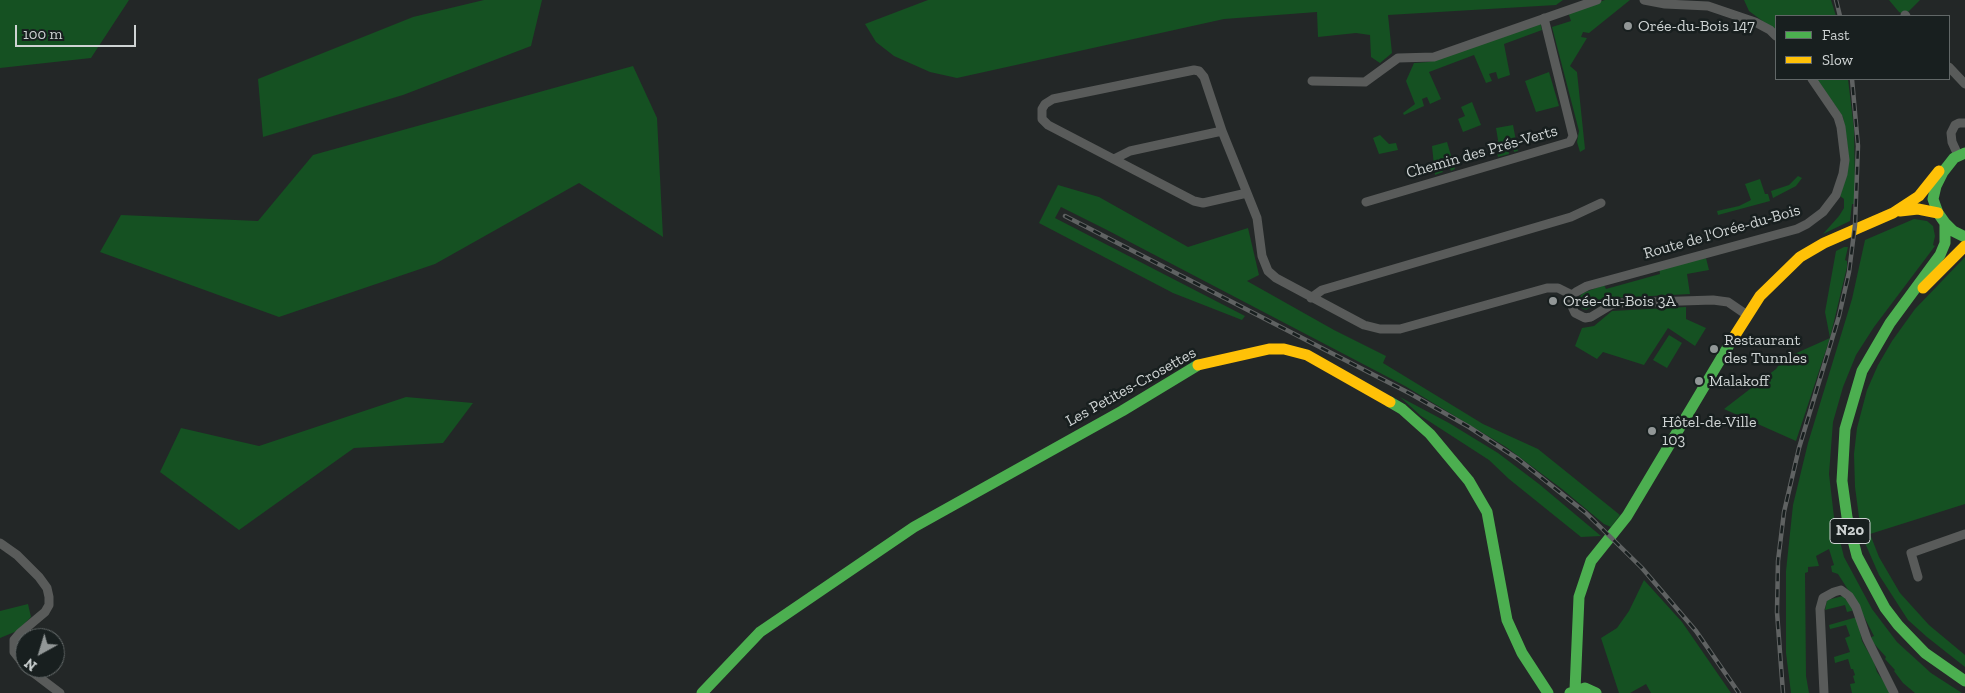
<!DOCTYPE html>
<html>
<head>
<meta charset="utf-8">
<style>
  body { margin:0 }
  #map { position:relative; width:1965px; height:693px; overflow:hidden; background:#232727; font-family:"Zilla Slab",serif }
  canvas { display:block }
  .legend { position:absolute; left:1775px; top:15px; width:175px; height:65px; box-sizing:border-box; background:#181f1f; border:1px solid #616767; margin:0; padding:6px 9px; list-style:none; font-size:15px; color:#ced3d3 }
  .legend li { display:flex; align-items:center; gap:10px; height:25px }
  .legend b { width:25px; border:1px solid #616767 }
  .north { position:absolute; left:15px; top:628px; width:50px; height:50px; box-sizing:border-box; background:#181f1f; border:1px solid #616767; border-radius:50%; rotate:219deg; font-size:14px; font-weight:700; line-height:20px; text-align:center; color:#ced3d3 }
  .north::after { content:''; display:block; margin:auto; width:18px; height:22px; background:#929797; clip-path:polygon(50% 0,100% 100%,50% 72%,0 100%) }
  .scale { position:absolute; left:15px; top:25px; width:121px; height:22px; box-sizing:border-box; border:2px solid #ced3d3; border-top:0; padding-left:6px; font-size:15px; line-height:18px; white-space:nowrap; color:#ced3d3; -webkit-text-stroke:4px #181f1f; paint-order:stroke }
</style>
</head>
<body>
<div id="map">
<canvas width="1965" height="693"></canvas>
<ul class="legend">
<li><b style="height:6px;background:#4caf50"></b>Fast</li>
<li><b style="height:6px;background:#ffc107"></b>Slow</li>
</ul>
<div class="north">N</div>
<div class="scale">100 m</div>
</div>
<script>
const c = document.querySelector('canvas').getContext('2d');
c.lineJoin = 'round';
function fillPath(path, color) { c.fillStyle = color; c.fill(path, 'evenodd'); }
const toPath = rows => new Path2D(rows.map(r => 'M' + r).join(''));
function stroke(path, color, width, dash) { c.strokeStyle = color; c.lineWidth = width; c.lineCap = dash ? 'butt' : 'round'; c.setLineDash(dash || []); c.stroke(path); }
function write(font, color, halo, rows, align = 'center') {
  c.font = font + ' "Zilla Slab",serif'; c.lineWidth = 5; c.setLineDash([]); c.textBaseline = 'middle'; c.strokeStyle = halo; c.fillStyle = color; for (const [text, x, y, turn = 0] of rows) {
    c.save(); c.translate(x, y); c.rotate((+turn || 0) * Math.PI / 180); c.textAlign = isNaN(turn) ? turn : align; if (halo) c.strokeText(text, 0, 0); c.fillText(text, 0, 0); c.restore();
  }
}
fillPath(toPath([
  [0,0,129,0,91,58,0,68],
  [484,0,542,0,531,46,403,95,263,137,258,79,413,17],
  [928,0,1563,0,1556,5,1388,15,1392,53,1380,63,1371,57,1370,35,1356,33,1318,37,1317,12,1224,19,957,78,930,72,894,56,876,42,865,24],
  [1605,0,1630,0,1589,33,1583,32,1581,37,1587,38,1570,66,1577,72,1585,149,1580,152,1577,142,1579,131,1552,27,1571,21,1568,12],
  [1744,0,1831,0,1836,16,1776,16,1776,31,1749,11],
  [1889,0,1920,0,1905,15,1899,12],
  [1540,22,1542,30,1504,44,1510,75,1498,79,1496,72,1492,73,1489,74,1492,81,1486,83,1474,55,1429,72,1441,99,1430,104,1427,97,1422,99,1424,106,1404,115,1403,113,1415,104,1406,81,1414,63,1428,62],
  [633,66,657,118,663,237,579,183,435,264,279,317,100,252,121,215,258,221,313,155],
  [1549,72,1559,106,1536,112,1525,81],
  [1817,79,1848,79,1854,129,1855,187,1854,204,1852,204,1850,221,1823,234,1839,216,1844,208,1844,199,1840,196,1847,174,1848,149,1843,117],
  [1472,102,1481,125,1463,132,1458,119,1465,116,1461,107],
  [1513,125,1518,151,1514,152,1513,147,1508,148,1509,154,1498,157,1497,152,1500,152,1496,128],
  [1380,135,1389,144,1396,143,1398,150,1379,154,1373,138],
  [1447,142,1455,169,1451,171,1449,166,1441,168,1443,172,1435,175,1432,146],
  [1798,176,1802,178,1796,186,1773,198,1771,191,1789,185],
  [1760,179,1765,194,1768,194,1770,201,1718,215,1717,211,1739,206,1751,200,1745,184],
  [1058,185,1099,197,1188,247,1248,228,1259,275,1247,281,1334,330,1386,356,1383,363,1483,424,1538,449,1620,515,1611,527,1604,524,1562,489,1506,447,1405,386,1107,230,1061,207,1055,218,1245,316,1242,320,1173,293,1039,223],
  [1914,219,1927,221,1933,226,1935,236,1933,245,1935,246,1874,327,1856,355,1843,387,1833,422,1829,474,1834,517,1844,557,1872,609,1897,642,1931,673,1962,693,1915,693,1903,683,1894,671,1895,670,1885,659,1886,657,1869,638,1874,636,1859,607,1838,574,1832,572,1831,566,1834,565,1829,549,1816,556,1819,566,1808,567,1808,572,1805,573,1806,676,1809,693,1791,693,1786,653,1786,571,1793,505,1808,443,1852,299,1865,240],
  [1844,247,1848,247,1845,260,1847,261,1847,267,1830,338,1796,441,1724,409,1776,369,1783,359,1830,338,1825,312,1836,251],
  [1965,257,1965,504,1870,534,1879,557,1900,593,1929,625,1965,655,1965,667,1927,637,1908,620,1879,575,1865,543,1859,517,1855,487,1854,454,1857,428,1867,390,1878,365,1892,341,1915,309],
  [1706,258,1709,270,1687,274,1690,294,1613,298,1601,301,1586,310,1583,309,1577,303,1576,300,1583,293,1604,285,1606,289,1660,274,1659,268],
  [1686,307,1686,319,1706,328,1695,346,1668,328,1644,365,1603,352,1597,359,1575,346,1582,328,1594,326,1612,311],
  [1669,335,1682,343,1667,368,1653,360],
  [406,397,473,403,443,443,354,448,239,530,160,472,181,428,259,446],
  [1400,397,1449,423,1498,453,1539,484,1601,536,1581,537,1509,479,1489,460,1421,416],
  [1644,580,1682,622,1731,693,1651,693,1646,684,1630,693,1619,693,1601,638,1617,628,1629,611],
  [1843,596,1855,610,1847,612,1845,605,1825,610,1827,600],
  [28,604,31,617,17,631,0,638,0,611],
  [1857,617,1862,641,1874,662,1877,672,1892,693,1852,693,1850,684,1855,683,1853,676,1855,675,1853,669,1851,669,1848,659,1835,663,1834,657,1850,652,1845,638,1850,636,1846,625,1830,629,1829,625]
]), '#155122');
stroke(toPath([
  [1644,0,1665,4,1708,6,1755,22,1770,30,1776,36],
  [1905,15,1906,16],
  [1949,67,1965,84],
  [1312,81,1365,82,1398,58,1434,57,1597,0],
  [1958,155,1952,142,1951,133,1955,125,1959,123,1965,123],
  [1114,159,1130,151,1222,131],
  [1247,193,1203,203,1194,201,1048,125,1042,119,1042,109,1045,104,1053,99,1194,70,1199,71,1204,77,1222,131,1247,193,1257,218,1262,256,1268,271,1276,278,1364,325,1380,329,1400,329,1547,288,1558,288,1572,295],
  [1366,202,1570,142,1573,136,1544,18],
  [1311,298,1322,290,1571,217,1601,203],
  [1747,315,1728,302,1713,300,1619,303,1611,305,1591,317,1585,318,1575,313,1570,302,1572,295,1576,292,1587,286,1797,229,1807,224,1823,212,1836,195,1843,174,1845,160,1841,127,1838,117,1812,79],
  [0,543,17,555,39,577,47,588,49,597,49,605,45,612,20,633,14,640,14,652,25,666],
  [1918,577,1911,553,1965,534],
  [27,668,60,693],
  [1824,693,1820,609,1823,598,1834,592,1841,590,1849,596,1856,607,1867,639,1894,693]
]), '#595b5a', 9);
stroke(toPath([
  [1965,153,1954,158,1943,172,1936,186,1933,199,1938,213,1945,223,1953,231,1965,237],
  [1945,223,1945,243,1940,255,1890,323,1862,371,1845,429,1842,481,1847,517,1857,556,1885,608,1898,625,1925,653,1965,681],
  [1390,402,1402,409,1430,434,1469,481,1487,512,1507,620,1522,653,1548,693],
  [1575,690,1579,597,1591,561,1627,516,1732,340],
  [702,693,760,632,914,527,1122,411,1198,365],
  [1570,693,1585,688,1596,693]
]), '#4caf50', 11);
stroke(toPath([
  [1900,211,1918,209,1938,213],
  [1923,288,1965,246],
  [1732,340,1760,296,1800,257,1824,243,1893,213,1919,196,1939,171],
  [1198,365,1269,349,1284,349,1307,355,1390,402]
]), '#ffc107', 11);
const rail = toPath([
  [1836,0,1840,16],
  [1065,216,1411,394,1469,427,1518,459,1586,513,1642,568,1696,631,1739,693],
  [1783,693,1777,612,1778,561,1784,512,1799,448,1839,316,1849,272,1855,225,1858,146,1852,79]
]);
stroke(rail, '#5f6262', 4.5);
stroke(rail, '#181f1f', 2.5, [8]);
for (const [x, y, r, color] of [
  [1628,26,5,"#929797"],
  [1553,301,5,"#929797"],
  [1714,349,5,"#929797"],
  [1699,381,5,"#929797"],
  [1652,431,5,"#929797"]
]) { const dot = new Path2D(); dot.arc(x, y, r, 0, 2 * Math.PI); c.fillStyle = color; c.fill(dot); stroke(dot, '#181f1f', 2); }
for (const [x, y, w] of [
  [1850,531,40]
]) { const box = new Path2D(); box.roundRect(x - w / 2, y - 12.5, w, 25, 4); c.fillStyle = '#181f1f'; c.fill(box); stroke(box, '#ced3d3', 1); }
write('bold 15px', '#ced3d3', null, [
  ["N20",1850,531]
]);
write('16px', '#ced3d3', '#181f1f', [
  ["Orée-du-Bois 147",1638,26],
  ["Orée-du-Bois 3A",1563,301],
  ["Restaurant",1724,340],
  ["des Tunnles",1724,358],
  ["Malakoff",1709,381],
  ["Hôtel-de-Ville",1662,422],
  ["103",1662,440]
], 'left');
write('16px', '#ced3d3', '#181f1f', [
  ["Chemin des Prés-Verts",1482,152,-16],
  ["Route de l'Orée-du-Bois",1722,232,-16],
  ["Les Petites-Crosettes",1131,387,-29]
]);
</script>
</body>
</html>
